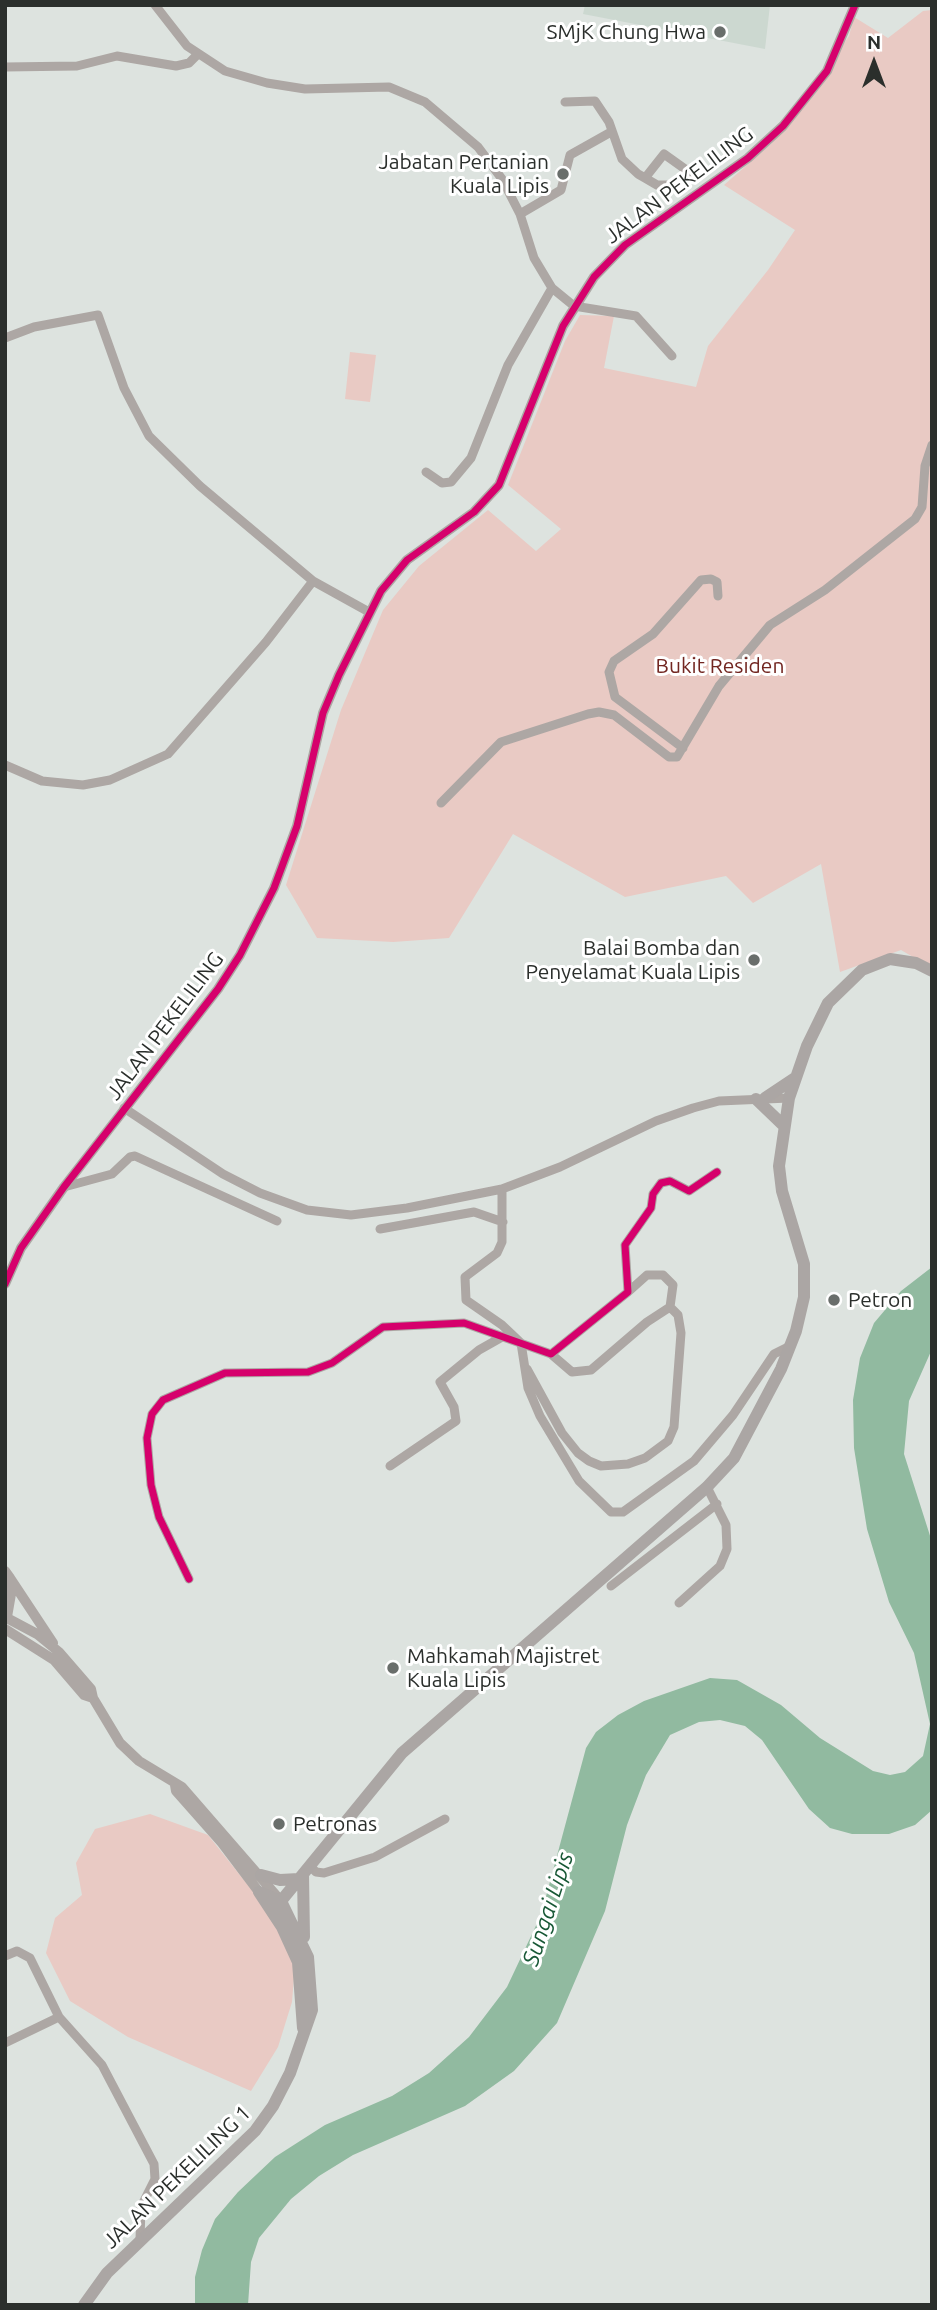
<!DOCTYPE html>
<html>
<head>
<meta charset="utf-8">
<style>
  body { margin:0 }
  #map { position:relative; width:937px; height:2310px; overflow:hidden; background:#dde3df; font-family:Ubuntu,sans-serif }
  canvas { display:block }
  .frame { position:absolute; inset:0; border:7px solid #2b2f2c; pointer-events:none }
  .north { position:absolute; left:839px; top:28px; width:70px; height:70px; -webkit-text-stroke:5px #fff; paint-order:stroke; rotate:0deg; font-size:19px; font-weight:700; line-height:28px; text-align:center; color:#2b2f2c }
  .north::after { content:''; display:block; margin:auto; width:24px; height:32px; background:#2b2f2c; clip-path:polygon(50% 0,100% 100%,50% 72%,0 100%) }
</style>
</head>
<body>
<div id="map">
<canvas width="937" height="2310"></canvas>
<div class="frame"></div>
<div class="north">N</div>
</div>
<script>
const c = document.querySelector('canvas').getContext('2d');
c.lineJoin = 'round';
function fillPath(path, color) { c.fillStyle = color; c.fill(path, 'evenodd'); }
const toPath = rows => new Path2D(rows.map(r => 'M' + r).join(''));
function stroke(path, color, width, dash) { c.strokeStyle = color; c.lineWidth = width; c.lineCap = dash ? 'butt' : 'round'; c.setLineDash(dash || []); c.stroke(path); }
function write(font, color, halo, rows, align = 'center') {
  c.font = font + ' Ubuntu,sans-serif'; c.lineWidth = 6; c.setLineDash([]); c.textBaseline = 'middle'; c.strokeStyle = halo; c.fillStyle = color; for (const [text, x, y, turn = 0] of rows) {
    c.save(); c.translate(x, y); c.rotate((+turn || 0) * Math.PI / 180); c.textAlign = isNaN(turn) ? turn : align; if (halo) c.strokeText(text, 0, 0); c.fillText(text, 0, 0); c.restore();
  }
}
fillPath(toPath([
  [585,5,770,5,765,49,583,14]
]), '#ccd8d0');
fillPath(toPath([
  [932,10,932,968,901,950,840,972,821,864,753,903,726,876,625,897,513,834,449,938,393,942,317,938,286,885,341,710,383,610,419,566,488,510,536,551,561,529,508,485,565,341,580,315,614,316,604,368,696,387,708,346,768,270,795,230,724,185,771,144,849,36,854,17,888,38,923,11],
  [350,352,376,355,370,402,345,399],
  [150,1814,208,1835,271,1914,295,1965,292,2002,278,2047,251,2091,128,2037,70,2001,46,1953,55,1918,82,1895,76,1863,95,1829]
]), '#e9cac4');
fillPath(toPath([
  [932,1267,932,1349,909,1401,904,1454,932,1542,932,1810,915,1825,889,1834,852,1834,830,1828,809,1809,762,1740,745,1726,720,1720,699,1722,670,1735,646,1775,627,1825,605,1911,557,2023,514,2071,465,2106,353,2155,319,2176,291,2199,259,2238,251,2262,248,2305,195,2305,195,2277,202,2250,215,2219,238,2192,275,2157,325,2125,392,2096,429,2073,469,2037,507,1987,541,1915,586,1748,596,1732,618,1715,644,1701,710,1678,737,1680,781,1705,820,1738,873,1771,890,1775,905,1772,923,1756,930,1724,914,1653,889,1602,867,1529,854,1448,853,1400,860,1358,874,1323,901,1291]
]), '#91baa0');
stroke(toPath([
  [155,5,187,46,225,71,267,83,305,89,389,87,425,102,478,147,502,179,520,214,534,258,552,288,574,306,636,316,672,356],
  [5,67,77,66,117,56,176,66,189,63,197,55],
  [565,102,595,101,609,122,622,159,638,174,645,178,657,185,672,185,692,174,664,154,645,178],
  [520,214,561,190,570,155,611,132],
  [5,338,34,327,98,315,124,388,149,436,200,486,313,581,369,612],
  [426,472,442,483,451,482,471,458,508,365,552,288],
  [683,748,615,697,609,672,614,661,653,634,701,580,711,579,717,582,718,596],
  [5,765,42,781,83,785,110,780,168,754,266,642,313,581],
  [441,803,501,742,588,714,599,712,614,715,669,757,677,757,719,686,770,625,825,590,915,519,922,507,925,466,932,445],
  [124,1108,223,1174,260,1193,307,1210,351,1215,407,1208,502,1189,560,1167,656,1121,693,1108,719,1101,789,1098],
  [64,1187,112,1174,130,1157,135,1156,277,1221],
  [502,1189,502,1242,497,1253,465,1277,466,1300,502,1325,521,1343,528,1388,540,1416,579,1481,611,1512,623,1512,694,1461,733,1415,774,1354,790,1346],
  [380,1229,474,1212,503,1222],
  [628,1292,647,1275,663,1275,673,1285,670,1307],
  [527,1369,562,1433,578,1453,589,1461,601,1466,628,1464,645,1458,668,1441,674,1427,681,1333,678,1315,670,1307,647,1322,591,1370,572,1372,551,1354],
  [390,1466,456,1421,454,1407,440,1382,479,1350,502,1337],
  [189,1579,159,1517,151,1485,147,1438,152,1414,163,1400,225,1373,308,1372,332,1363,383,1327,464,1323,551,1354,628,1292,625,1245,651,1208,653,1194,661,1183,670,1181,689,1191,717,1172],
  [611,1586,717,1504],
  [679,1603,720,1566,727,1549,726,1525,707,1487],
  [310,1866,316,1872,324,1873,375,1857,445,1819],
  [5,1956,17,1951,30,1958,59,2017,5,2043],
  [59,2017,102,2065,154,2164,155,2179,141,2207,140,2240]
]), '#ada7a4', 9);
stroke(toPath([
  [5,1284,21,1248,64,1187,218,989,240,955,274,888,297,826,323,713,339,675,381,591,407,560,474,512,499,485,563,326,594,277,625,245,748,158,783,126,827,71,855,5],
  [5,1571,10,1578,11,1594,7,1617],
  [10,1578,53,1643],
  [5,1617,37,1634,59,1652,91,1689,93,1698,120,1743,139,1761,182,1787,281,1901],
  [5,1629,54,1660,84,1695,93,1698],
  [175,1785,176,1791,222,1843,259,1892]
]), '#ada7a4', 10);
stroke(toPath([
  [765,1098,795,1078],
  [756,1099,783,1125],
  [303,1874,304,1937],
  [261,1875,280,1880,299,1879],
  [259,1892,282,1927,298,1962,303,2028],
  [282,1927,278,1912,281,1901,402,1753,707,1487,734,1458,781,1369,796,1331,804,1297,804,1264,782,1191,779,1166,789,1098,807,1046,828,1003,862,970,890,959,916,963,932,971],
  [84,2305,107,2273,255,2131,273,2106,290,2073,312,2010,308,1957,281,1901,259,1892]
]), '#aba6a4', 12);
stroke(toPath([
  [5,1284,21,1248,64,1187,218,989,240,955,274,888,297,826,323,713,339,675,381,591,407,560,474,512,499,485,563,326,594,277,625,245,748,158,783,126,827,71,855,5],
  [189,1579,159,1517,151,1485,147,1438,152,1414,163,1400,225,1373,308,1372,332,1363,383,1327,464,1323,551,1354,628,1292,625,1245,651,1208,653,1194,661,1183,670,1181,689,1191,717,1172]
]), '#d6006c', 7);
for (const [x, y, r, color] of [
  [720,32,7,"#696e6b"],
  [563,174,7,"#696e6b"],
  [754,960,7,"#696e6b"],
  [834,1300,7,"#696e6b"],
  [393,1668,7,"#696e6b"],
  [279,1824,7,"#696e6b"]
]) { const dot = new Path2D(); dot.arc(x, y, r, 0, 2 * Math.PI); c.fillStyle = color; c.fill(dot); stroke(dot, '#fff', 2.5); }
write('21px', '#2b2f2c', '#fff', [
  ["SMjK Chung Hwa",706,32],
  ["Jabatan Pertanian",549,162],
  ["Kuala Lipis",549,186],
  ["Balai Bomba dan",740,948],
  ["Penyelamat Kuala Lipis",740,972],
  ["Petron",848,1300,"left"],
  ["Mahkamah Majistret",407,1656,"left"],
  ["Kuala Lipis",407,1680,"left"],
  ["Petronas",293,1824,"left"]
], 'right');
write('21px', '#2b2f2c', '#fff', [
  ["JALAN PEKELILING",679,185,-37],
  ["JALAN PEKELILING",165,1026,-53],
  ["JALAN PEKELILING 1",177,2177,-44]
]);
write('21px', '#722621', '#fff', [
  ["Bukit Residen",720,666]
]);
write('italic 23px', '#185836', '#fff', [
  ["Sungai Lipis",548,1909,-72]
]);
</script>
</body>
</html>
